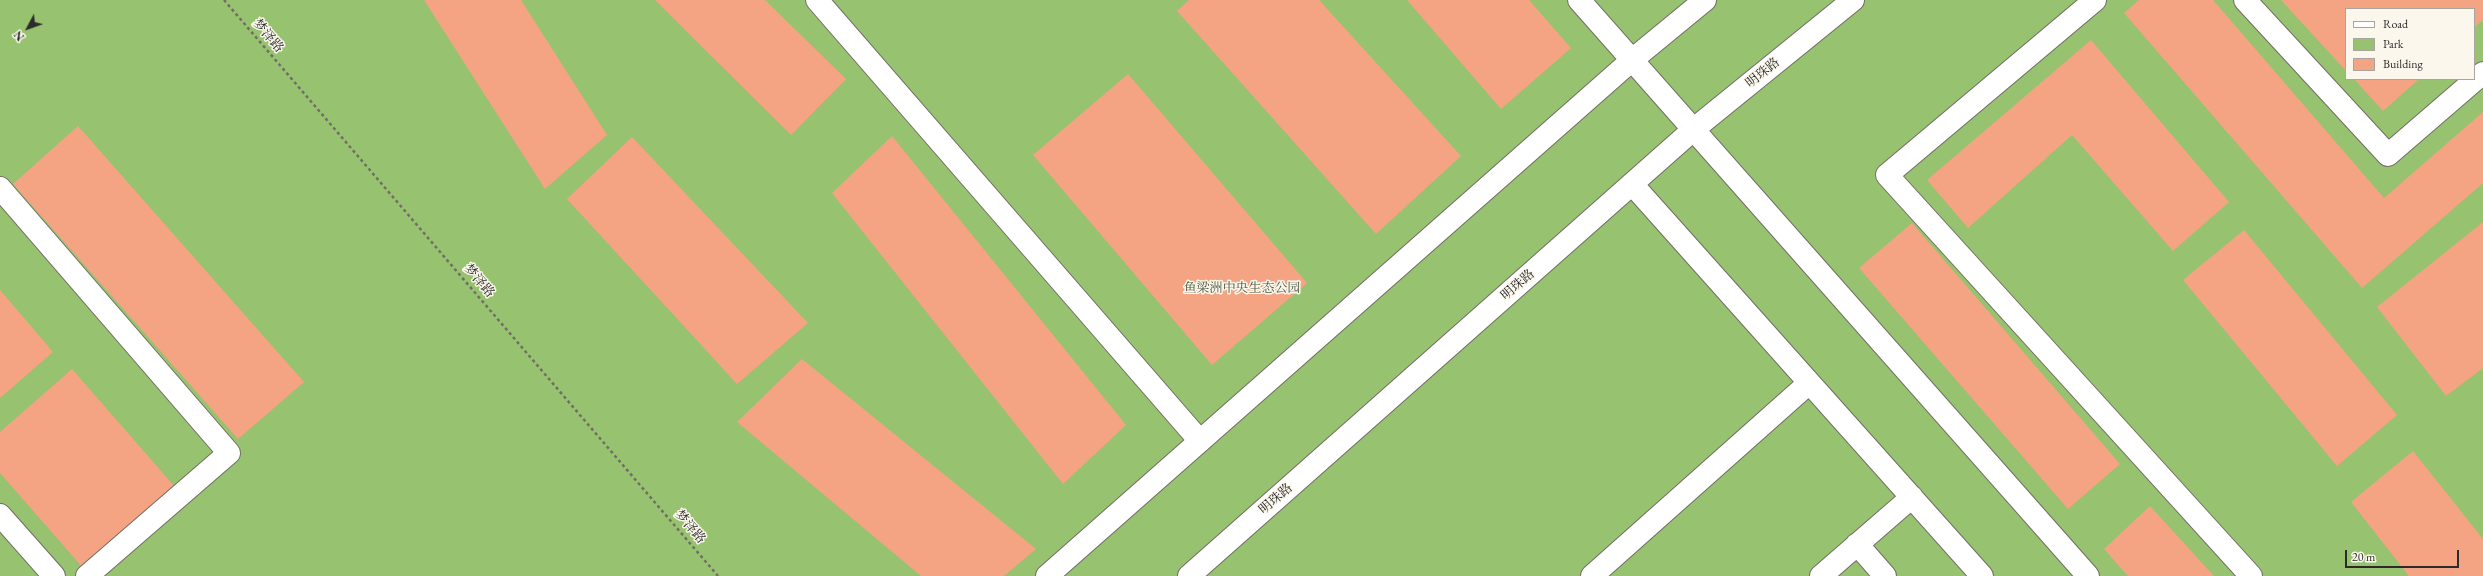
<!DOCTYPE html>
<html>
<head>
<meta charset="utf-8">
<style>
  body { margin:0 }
  #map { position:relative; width:2483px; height:576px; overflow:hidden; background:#f7ead5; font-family:"EB Garamond",serif }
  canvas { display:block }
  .legend { position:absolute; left:2345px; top:8px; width:130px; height:72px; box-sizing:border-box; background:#fbf7ec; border:1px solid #a8a59f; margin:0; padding:5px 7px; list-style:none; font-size:12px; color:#2b2b2b }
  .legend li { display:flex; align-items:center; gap:8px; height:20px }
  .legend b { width:20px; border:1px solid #a8a59f }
  .north { position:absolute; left:8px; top:8px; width:40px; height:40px; -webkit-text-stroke:3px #fbf7ec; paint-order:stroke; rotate:229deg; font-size:11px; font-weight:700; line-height:16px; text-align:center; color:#2b2b2b }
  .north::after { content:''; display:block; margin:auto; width:14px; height:18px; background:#2b2b2b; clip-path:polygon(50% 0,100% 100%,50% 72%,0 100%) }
  .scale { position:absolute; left:2345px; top:550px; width:114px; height:18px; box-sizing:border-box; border:2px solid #2b2b2b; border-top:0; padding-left:5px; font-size:12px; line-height:14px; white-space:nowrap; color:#2b2b2b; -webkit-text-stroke:3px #fbf7ec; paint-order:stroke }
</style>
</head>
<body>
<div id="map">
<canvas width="2483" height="576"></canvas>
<ul class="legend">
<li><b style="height:5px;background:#fff"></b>Road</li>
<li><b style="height:11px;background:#97c26f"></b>Park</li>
<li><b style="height:11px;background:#f5a483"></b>Building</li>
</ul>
<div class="north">N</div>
<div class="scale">20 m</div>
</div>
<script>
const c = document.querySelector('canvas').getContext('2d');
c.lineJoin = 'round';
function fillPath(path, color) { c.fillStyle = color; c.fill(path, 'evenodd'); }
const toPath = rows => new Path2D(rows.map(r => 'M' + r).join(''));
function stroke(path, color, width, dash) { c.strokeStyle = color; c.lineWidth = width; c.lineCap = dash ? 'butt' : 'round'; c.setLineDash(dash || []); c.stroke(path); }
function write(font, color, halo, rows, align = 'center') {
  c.font = font + ' "EB Garamond","Noto Serif SC",serif'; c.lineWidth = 3; c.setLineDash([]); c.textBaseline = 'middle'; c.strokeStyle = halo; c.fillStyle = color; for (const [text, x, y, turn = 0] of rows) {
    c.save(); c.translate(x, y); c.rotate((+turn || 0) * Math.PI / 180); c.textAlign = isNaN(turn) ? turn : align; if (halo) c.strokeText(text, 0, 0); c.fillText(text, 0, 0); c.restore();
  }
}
fillPath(toPath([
  [0,0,2483,0,2483,576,0,576],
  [2346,9,2474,9,2474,79,2346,79]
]), '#97c26f');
fillPath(toPath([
  [424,0,521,0,607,135,545,189],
  [655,0,765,0,846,79,791,135],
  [1189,0,1319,0,1461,156,1376,234,1177,11],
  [1407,0,1529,0,1571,48,1501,109],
  [2139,0,2213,0,2384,198,2483,112,2483,183,2362,288,2124,13],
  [2281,0,2483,0,2483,20,2474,28,2474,9,2346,9,2346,71],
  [2091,40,2229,202,2173,251,2072,135,1968,228,1927,180],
  [1128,74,1307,283,1212,365,1033,155],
  [2354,79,2419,79,2383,111],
  [78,126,304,382,238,439,13,184],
  [892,136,1126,425,1063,484,832,193],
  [632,137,808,323,737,384,567,199],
  [2483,222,2483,368,2446,396,2377,307],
  [1912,223,2120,464,2068,509,1859,268],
  [2244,230,2397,415,2337,466,2183,280],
  [0,290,53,352,0,398],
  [802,359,1036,549,1004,576,921,576,737,422],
  [72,369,175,487,83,568,0,473,0,432],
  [2413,451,2483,539,2483,576,2409,576,2351,502],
  [2150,506,2214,576,2128,576,2104,549]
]), '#f5a483');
const service = toPath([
  [2245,0,2388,155,2483,73],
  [1632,184,1982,576],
  [0,188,229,453,87,576],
  [0,515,54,576],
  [1857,544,1885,576],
  [1592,576,1809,383],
  [1821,576,1912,497]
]);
const minor = toPath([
  [817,0,1200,441],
  [1579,0,2088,576],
  [2095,0,1887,175,2251,576]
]);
const tertiary = toPath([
  [1047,576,1632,60,1705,0],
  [1189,576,1694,129,1853,0]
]);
stroke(service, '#726e66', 24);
stroke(minor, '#726e66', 24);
stroke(tertiary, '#726e66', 24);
stroke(toPath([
  [224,0,718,576]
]), '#726e66', 2.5, [3, 3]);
stroke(service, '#fff', 22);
stroke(minor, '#fff', 22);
stroke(tertiary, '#fff', 22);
write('13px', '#2b2b2b', '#fbf7ec', [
  ["梦泽路",268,36,49],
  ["明珠路",1763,73,-39],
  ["梦泽路",479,281,49],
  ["明珠路",1518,285,-41],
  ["明珠路",1276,499,-41],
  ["梦泽路",690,527,49]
]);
write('13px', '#4b583f', '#fbf7ec', [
  ["鱼梁洲中央生态公园",1242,288]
]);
</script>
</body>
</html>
